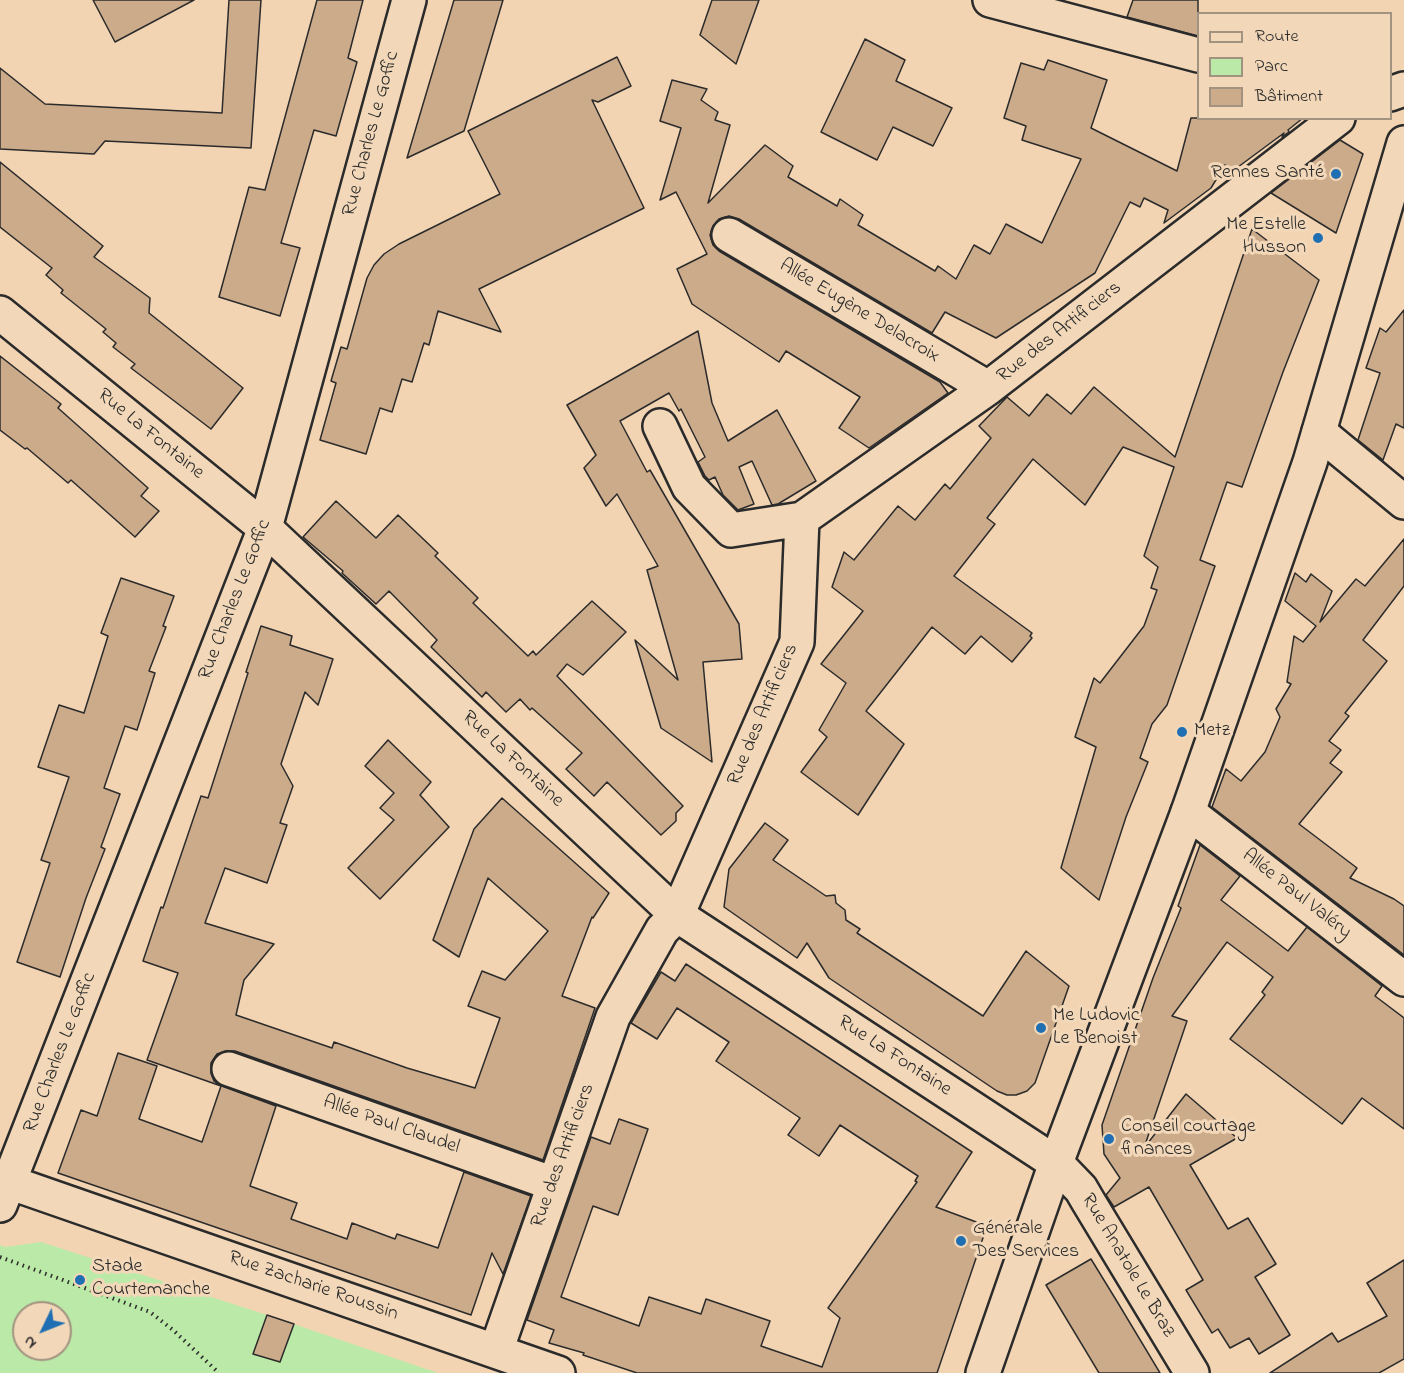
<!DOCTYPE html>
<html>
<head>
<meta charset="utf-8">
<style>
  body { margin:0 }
  #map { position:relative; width:1404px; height:1373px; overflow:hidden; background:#f3d4b2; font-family:"Indie Flower",sans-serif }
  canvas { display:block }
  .legend { position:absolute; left:1197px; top:12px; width:195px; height:108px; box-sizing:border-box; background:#f2d8b9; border:2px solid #a29380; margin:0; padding:8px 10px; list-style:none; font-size:18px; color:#2b2b2b }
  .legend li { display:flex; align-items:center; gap:12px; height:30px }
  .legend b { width:30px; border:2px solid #a29380 }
  .north { position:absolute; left:12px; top:1301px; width:60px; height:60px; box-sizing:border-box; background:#f2d8b9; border:2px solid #a29380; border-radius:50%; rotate:227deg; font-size:16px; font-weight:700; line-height:24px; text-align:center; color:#2b2b2b }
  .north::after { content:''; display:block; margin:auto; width:21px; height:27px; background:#1f6fb2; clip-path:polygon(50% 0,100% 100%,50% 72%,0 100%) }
</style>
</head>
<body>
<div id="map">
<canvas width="1404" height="1373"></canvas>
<ul class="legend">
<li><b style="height:8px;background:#f2d8b9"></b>Route</li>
<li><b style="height:16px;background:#bbe9a7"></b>Parc</li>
<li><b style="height:16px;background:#ccab8b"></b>Bâtiment</li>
</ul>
<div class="north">N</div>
</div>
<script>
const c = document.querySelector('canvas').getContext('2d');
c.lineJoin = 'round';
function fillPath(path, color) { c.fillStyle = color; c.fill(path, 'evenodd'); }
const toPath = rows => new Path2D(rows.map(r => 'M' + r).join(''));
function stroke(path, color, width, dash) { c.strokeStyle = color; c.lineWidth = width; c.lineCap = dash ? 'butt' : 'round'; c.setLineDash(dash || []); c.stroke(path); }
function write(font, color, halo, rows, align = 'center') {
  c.font = font + ' "Indie Flower",sans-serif'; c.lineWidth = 6; c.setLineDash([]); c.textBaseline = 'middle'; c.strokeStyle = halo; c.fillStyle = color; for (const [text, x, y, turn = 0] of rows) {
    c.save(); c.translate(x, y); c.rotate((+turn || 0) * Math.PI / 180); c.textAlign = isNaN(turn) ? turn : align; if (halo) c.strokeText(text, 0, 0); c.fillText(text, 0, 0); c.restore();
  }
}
fillPath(toPath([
  [41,1242,267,1315,438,1373,0,1373,0,1245,5,1247],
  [24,1313,60,1313,60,1349,24,1349]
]), '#bbe9a7');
const building = toPath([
  [93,0,194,0,115,42,93,0],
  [229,0,261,0,251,148,105,141,94,154,0,149,0,68,45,104,222,113,229,0],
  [317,0,363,0,348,58,357,62,336,136,314,130,281,243,300,248,280,316,219,297,249,187,265,190,317,0],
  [454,0,503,0,464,131,407,158,454,0],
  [712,0,759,0,736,64,700,35,712,0],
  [1133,0,1198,0,1198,36,1127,17,1133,0],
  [865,39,905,60,896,81,952,108,933,146,893,127,877,160,821,132,865,39],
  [617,57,631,86,598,102,592,100,644,208,479,289,501,332,438,311,429,345,424,343,412,382,402,379,392,412,380,408,366,454,320,440,336,383,331,381,341,347,347,349,367,278,374,265,384,254,399,244,500,194,468,131,617,57],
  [1048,60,1107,80,1091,128,1177,171,1191,118,1303,118,1288,130,1289,132,1282,137,1284,133,1234,170,1225,165,1211,188,1164,223,1168,210,1144,198,1140,207,1130,202,1095,273,996,338,945,312,932,333,739,219,729,216,719,219,713,226,710,235,713,245,719,251,940,382,948,393,869,448,839,428,860,397,786,351,779,362,692,304,677,269,707,254,676,192,660,200,681,128,660,121,672,80,707,89,701,100,718,112,715,120,730,125,708,203,765,145,793,166,788,177,837,206,840,199,863,215,858,225,935,271,938,266,956,279,974,245,990,254,1006,224,1042,243,1081,159,1022,140,1026,126,1004,118,1021,63,1044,70,1048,60],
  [1340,140,1363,154,1336,233,1271,193,1340,140],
  [0,162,103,246,94,257,150,298,149,313,243,388,211,429,131,368,135,364,113,347,116,343,103,332,106,329,61,293,63,290,46,275,52,268,0,227,0,162],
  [1252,229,1319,280,1283,372,1242,487,1227,482,1200,560,1215,566,1167,705,1152,724,1140,758,1148,762,1126,817,1099,900,1061,868,1096,747,1075,737,1094,678,1100,683,1144,626,1157,590,1151,588,1158,567,1144,556,1174,467,1123,447,1085,505,1033,459,987,518,995,524,954,576,1032,633,1030,636,1032,638,1012,662,981,636,965,654,932,627,866,711,904,744,858,815,801,772,827,737,819,730,846,683,821,664,863,611,832,587,844,552,854,560,898,506,915,520,945,484,950,489,991,438,979,426,1007,397,1029,416,1047,394,1071,414,1094,387,1175,457,1252,229],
  [1404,310,1404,428,1396,424,1383,460,1358,440,1380,373,1366,368,1380,328,1386,332,1404,310],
  [698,331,712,403,728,441,777,410,816,481,778,504,772,505,752,461,739,467,754,504,738,510,723,495,715,477,709,480,705,476,698,462,705,457,681,409,679,411,669,393,620,421,647,472,650,470,739,624,742,659,703,662,712,762,661,728,635,640,678,680,647,570,658,566,617,494,606,506,584,468,596,455,567,405,698,331],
  [0,356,61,404,58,408,148,488,141,496,159,511,135,537,71,480,68,483,27,448,25,449,0,430,0,356],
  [336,501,376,538,398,515,438,553,435,556,478,598,473,603,528,656,533,651,536,655,592,601,626,632,583,675,567,664,557,676,683,806,676,813,676,821,661,835,607,782,594,796,566,769,582,753,532,708,530,710,520,699,506,712,486,692,482,697,431,647,437,640,389,591,376,604,342,573,343,571,303,537,336,501],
  [1404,539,1404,586,1363,640,1387,661,1345,713,1349,716,1329,741,1341,750,1330,763,1342,772,1299,824,1357,868,1350,878,1394,899,1404,906,1404,955,1212,807,1226,769,1241,781,1265,752,1280,717,1276,709,1291,684,1287,682,1294,636,1303,642,1316,626,1285,601,1295,573,1306,582,1311,574,1332,591,1320,622,1356,579,1365,586,1404,539],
  [121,578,174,596,163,626,166,627,149,671,155,673,137,730,125,726,104,788,120,794,101,847,105,849,86,898,60,977,17,962,50,863,41,860,69,777,38,767,59,705,84,713,108,636,101,633,121,578],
  [261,626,292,636,290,645,333,659,318,705,305,692,281,764,293,786,280,823,287,825,267,883,225,868,205,923,274,944,244,980,236,1015,332,1048,334,1042,407,1068,475,1088,500,1018,468,1006,482,971,505,980,548,931,488,878,459,957,433,940,474,829,502,798,609,893,593,918,592,917,562,996,595,1008,543,1160,235,1051,226,1051,217,1054,211,1063,211,1073,214,1081,222,1086,276,1106,250,1186,297,1203,291,1219,347,1239,352,1223,395,1239,397,1234,438,1248,464,1172,531,1196,503,1274,492,1253,471,1315,58,1173,81,1110,97,1116,118,1053,157,1066,139,1119,202,1142,221,1086,147,1060,178,973,143,961,161,907,163,908,201,796,208,798,248,673,246,672,261,626],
  [388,740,431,782,420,795,449,827,380,899,348,868,394,820,380,808,394,793,365,766,388,740],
  [765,823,788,840,773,860,826,896,835,895,836,903,845,910,846,920,860,929,857,933,983,1016,1026,951,1069,986,1035,1083,1027,1091,1016,1095,1007,1095,997,1091,829,978,807,943,797,958,724,907,729,869,765,823],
  [1200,845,1240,876,1221,900,1288,951,1307,927,1382,986,1375,996,1404,1018,1404,1129,1362,1098,1342,1124,1230,1039,1265,995,1262,992,1273,977,1227,942,1172,1016,1187,1021,1144,1148,1186,1094,1237,1138,1190,1165,1228,1229,1248,1218,1276,1264,1255,1277,1290,1335,1259,1354,1249,1338,1230,1348,1218,1329,1212,1333,1186,1290,1203,1280,1149,1187,1114,1207,1106,1195,1120,1178,1104,1154,1102,1125,1153,978,1181,908,1178,906,1200,845],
  [686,964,972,1152,936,1207,987,1226,937,1373,637,1373,583,1355,584,1353,549,1343,554,1330,527,1320,591,1137,610,1144,619,1119,648,1129,618,1215,593,1206,561,1297,639,1326,649,1297,701,1314,706,1299,770,1321,761,1346,822,1367,840,1318,828,1308,917,1182,915,1181,918,1176,840,1125,819,1156,788,1135,800,1118,716,1061,729,1042,677,1008,657,1039,631,1023,661,972,675,981,686,964],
  [1091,1259,1118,1303,1160,1373,1099,1373,1046,1285,1091,1259],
  [1404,1260,1404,1359,1379,1373,1270,1373,1332,1333,1338,1342,1387,1316,1367,1283,1404,1260],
  [267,1315,294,1324,280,1362,253,1354,267,1315]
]);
fillPath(building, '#ccab8b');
stroke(building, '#2b2b2b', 1.5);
const minor = toPath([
  [990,0,1198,55],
  [1390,94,1404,89],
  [729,235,988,388],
  [0,313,265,528,677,915,1056,1163,1081,1189,1088,1201,1192,1373],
  [660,426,689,487,731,530,802,519],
  [1319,432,1404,502],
  [1188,812,1404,979],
  [229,1069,554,1184],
  [0,1179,558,1373],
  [0,1205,265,528,409,0],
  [496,1351,613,1017,662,930,677,915,797,642,802,519,988,388,1338,118]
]);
const major = toPath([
  [983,1373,1056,1163,1188,812,1310,462,1404,143]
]);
stroke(minor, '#2b2b2b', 38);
stroke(major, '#2b2b2b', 38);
stroke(toPath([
  [0,1257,150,1312,173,1330,219,1373]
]), '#2b2b2b', 4, [1.5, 4.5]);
stroke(minor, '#f2d8b9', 33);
stroke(major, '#f2d8b9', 33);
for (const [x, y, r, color] of [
  [1336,174,6,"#1f6fb2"],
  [1318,238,6,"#1f6fb2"],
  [1182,732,6,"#1f6fb2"],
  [1041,1028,6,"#1f6fb2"],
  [1109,1139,6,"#1f6fb2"],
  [961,1241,6,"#1f6fb2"],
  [80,1280,6,"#1f6fb2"]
]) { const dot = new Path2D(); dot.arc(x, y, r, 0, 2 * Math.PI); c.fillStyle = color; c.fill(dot); stroke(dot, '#f2d8b9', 2); }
write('20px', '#2b2b2b', '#f2d8b9', [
  ["Rue Charles Le Goffic",372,134,-75],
  ["Allée Eugène Delacroix",859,312,31],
  ["Rue des Artificiers",1060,333,-38],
  ["Rue La Fontaine",150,435,39],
  ["Rue Charles Le Goffic",236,600,-69],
  ["Rue des Artificiers",764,715,-67],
  ["Rue La Fontaine",512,760,43],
  ["Allée Paul Valéry",1296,895,38],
  ["Rue Charles Le Goffic",61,1053,-69],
  ["Rue La Fontaine",894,1057,33],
  ["Allée Paul Claudel",391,1126,19],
  ["Rue des Artificiers",564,1156,-70],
  ["Rue Anatole Le Braz",1127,1266,59],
  ["Rue Zacharie Roussin",313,1287,19]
]);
write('20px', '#2b2b2b', '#f2d8b9', [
  ["Rennes Santé",1324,174,"right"],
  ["Me Estelle",1306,226,"right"],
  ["Husson",1306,249,"right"],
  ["Metz",1194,732],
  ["Me Ludovic",1053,1017],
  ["Le Benoist",1053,1040],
  ["Conseil courtage",1121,1128],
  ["finances",1121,1151],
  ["Générale",973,1230],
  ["Des Services",973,1253],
  ["Stade",92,1268],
  ["Courtemanche",92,1291]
], 'left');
</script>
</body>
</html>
